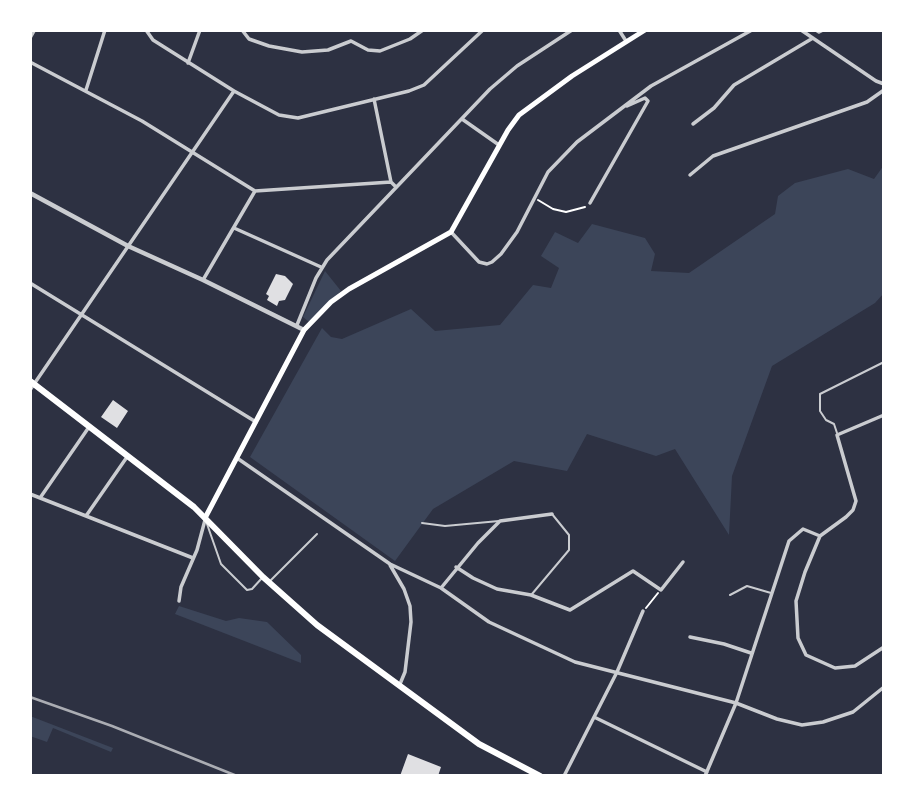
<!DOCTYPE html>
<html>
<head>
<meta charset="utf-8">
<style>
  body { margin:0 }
  #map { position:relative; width:914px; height:806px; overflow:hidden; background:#2d3142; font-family:"Work Sans",sans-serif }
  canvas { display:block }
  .frame { position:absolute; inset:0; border:32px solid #fff; pointer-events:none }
</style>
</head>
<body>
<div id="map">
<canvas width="914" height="806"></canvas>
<div class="frame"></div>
</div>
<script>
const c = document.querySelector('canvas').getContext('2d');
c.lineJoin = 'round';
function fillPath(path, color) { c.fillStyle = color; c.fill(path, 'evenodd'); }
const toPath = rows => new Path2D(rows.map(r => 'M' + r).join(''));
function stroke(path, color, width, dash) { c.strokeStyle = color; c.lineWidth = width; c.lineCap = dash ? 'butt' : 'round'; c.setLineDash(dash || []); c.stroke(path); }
fillPath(toPath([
  [884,165,884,293,875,303,772,366,732,476,729,535,675,449,656,456,587,434,567,471,514,461,433,509,395,561,250,457,322,328,331,337,342,339,411,309,435,331,500,325,533,285,551,288,559,268,541,256,555,232,578,243,592,224,645,238,655,254,651,271,689,273,775,214,778,196,795,183,848,169,874,179],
  [325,271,341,291,309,322,303,317],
  [179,606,226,621,239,618,267,622,301,655,301,663,175,614],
  [30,716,113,748,111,752,53,728,47,742,30,736]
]), '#3c4559');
fillPath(toPath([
  [276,274,285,276,293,284,285,300,279,301,277,306,267,300,269,296,266,294],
  [113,400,128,411,117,428,101,417],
  [408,754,441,767,438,776,400,776]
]), '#e0e0e3');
stroke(toPath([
  [538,200,553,209,566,212,585,207],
  [646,608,658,593]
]), '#fff', 2);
stroke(toPath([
  [837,433,834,424,826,420,820,411,820,394,884,362],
  [422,523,445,526,499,521],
  [207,524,221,564,247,590,252,589,262,578],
  [271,580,317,534],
  [532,594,569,550,569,535,552,514],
  [730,595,747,586,771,593]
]), '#caccd0', 2);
stroke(toPath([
  [146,30,153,40,234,91,279,115,298,118,409,91,424,85,483,30],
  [242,30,249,39,269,46,302,52,328,50,351,41,368,50,380,51,410,39,423,30],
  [619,30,626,41],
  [801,30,876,81,884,84],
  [816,30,819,32,823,30],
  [30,62,142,121,255,191,391,182],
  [188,63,200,30],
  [86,90,105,30],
  [374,99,391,182,396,187],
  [462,119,499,145],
  [693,124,714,108,734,85,813,38],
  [690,175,713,156,867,102,884,90],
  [590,203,648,101,645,98,627,106],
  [234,228,321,267],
  [451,232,479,262,487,264,492,262,501,254,517,232,548,172,577,142,651,86,752,30],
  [203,280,255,191],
  [30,283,256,422],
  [297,325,316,278,327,260,490,89,517,66,572,30],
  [30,390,234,91],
  [237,458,390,564,441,588,489,622,575,662,736,703,777,719,802,725,823,722,853,712,884,687],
  [30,494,193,558],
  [40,498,89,427],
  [86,516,127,457],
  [820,536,805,572,796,601,798,638,806,655,835,668,855,666,884,647],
  [820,536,846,517,853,510,856,501,837,435,884,415],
  [390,565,404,589,410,606,411,622,405,672,400,684],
  [456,567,473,578,497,589,531,595,570,610,633,571,661,590,683,562],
  [441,588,478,543,500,521,552,514],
  [179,601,181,587,197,550,205,520],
  [690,637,724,644,751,653],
  [594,717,707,772],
  [564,776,617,672,643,611],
  [705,776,736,703,789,541,803,529,820,536]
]), '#caccd0', 3.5);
stroke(toPath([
  [30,37,34,30],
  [30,193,128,246,203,280,304,330]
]), '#caccd0', 4.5);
stroke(toPath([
  [205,518,304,330,331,302,349,289,451,232,508,130,519,115,572,76,645,30]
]), '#fff', 5);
stroke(toPath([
  [30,381,194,507,263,577,317,625,479,744,540,776]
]), '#fff', 6);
stroke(toPath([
  [30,697,112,726,237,776]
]), '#abadb3', 2.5);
</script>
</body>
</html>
